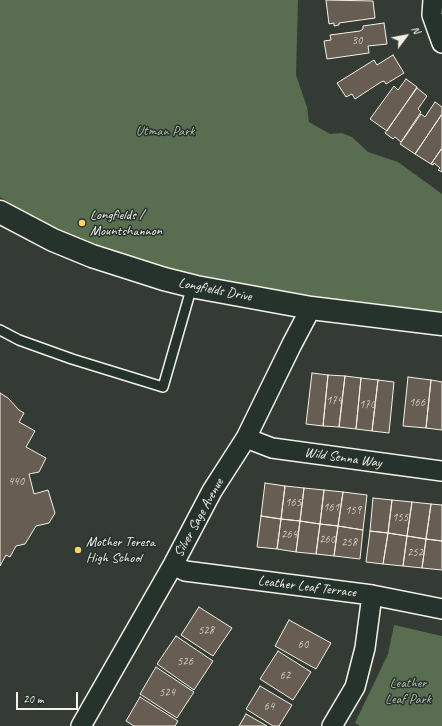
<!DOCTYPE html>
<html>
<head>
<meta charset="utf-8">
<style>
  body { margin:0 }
  #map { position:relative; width:442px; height:726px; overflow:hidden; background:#333b34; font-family:Caveat,sans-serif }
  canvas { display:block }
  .north { position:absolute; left:386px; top:16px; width:40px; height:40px; -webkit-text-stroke:3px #26332d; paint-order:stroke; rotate:58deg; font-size:11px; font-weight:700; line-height:16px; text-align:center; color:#f4f1e8 }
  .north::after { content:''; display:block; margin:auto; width:14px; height:18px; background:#f4f1e8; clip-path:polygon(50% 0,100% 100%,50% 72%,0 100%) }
  .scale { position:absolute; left:16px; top:692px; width:62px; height:18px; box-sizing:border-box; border:2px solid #f4f1e8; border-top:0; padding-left:5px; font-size:12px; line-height:14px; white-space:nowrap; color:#f4f1e8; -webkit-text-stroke:3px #26332d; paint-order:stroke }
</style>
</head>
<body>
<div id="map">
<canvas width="442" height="726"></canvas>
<div class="north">N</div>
<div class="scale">20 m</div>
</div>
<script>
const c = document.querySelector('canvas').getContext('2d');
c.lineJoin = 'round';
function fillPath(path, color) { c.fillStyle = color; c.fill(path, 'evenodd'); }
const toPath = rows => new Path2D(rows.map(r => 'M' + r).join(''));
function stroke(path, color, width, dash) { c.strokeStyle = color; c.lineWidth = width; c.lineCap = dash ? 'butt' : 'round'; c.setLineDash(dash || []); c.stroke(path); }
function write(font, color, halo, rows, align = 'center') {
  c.font = font + ' Caveat,sans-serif'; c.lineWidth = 3; c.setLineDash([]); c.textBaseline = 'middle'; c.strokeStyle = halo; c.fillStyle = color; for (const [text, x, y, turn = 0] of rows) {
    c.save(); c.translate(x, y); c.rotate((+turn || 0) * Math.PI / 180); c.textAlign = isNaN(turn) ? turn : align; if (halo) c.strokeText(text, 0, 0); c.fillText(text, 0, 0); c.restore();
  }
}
fillPath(toPath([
  [0,0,298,0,296,75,307,107,309,122,330,134,342,133,352,137,368,152,398,162,442,194,442,315,326,301,211,280,142,262,68,234,30,215,0,197],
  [394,625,442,636,442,726,360,726,355,723,388,654]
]), '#596d51');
const building = toPath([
  [326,0,373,1,375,18,339,23,339,25,334,26,334,23,329,24,326,0],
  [384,23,387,44,368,46,369,53,327,59,324,41,331,40,330,35,360,31,363,29,363,26,384,23],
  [393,55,404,73,386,84,384,81,381,82,355,99,352,94,346,97,337,83,374,60,377,65,393,55],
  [406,79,417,87,387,131,370,119,394,86,398,90,406,79],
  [417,88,427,96,418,109,421,112,401,142,395,137,393,139,385,133,417,88],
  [435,102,442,107,442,114,415,154,400,144,421,114,425,117,435,102],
  [442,114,442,148,431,164,415,154,442,114],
  [442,148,442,172,438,170,440,168,434,163,433,165,431,164,442,148],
  [312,373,328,375,323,426,306,424,312,373],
  [328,375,345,376,339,427,323,426,328,375],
  [345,376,361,378,356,429,339,427,345,376],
  [408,377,431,380,426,428,403,426,408,377],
  [361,378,378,380,372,431,356,429,361,378],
  [378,380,394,382,389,433,372,431,378,380],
  [431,380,442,382,442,430,426,428,431,380],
  [0,393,8,398,19,410,24,413,19,422,35,431,26,447,46,458,39,472,29,474,34,494,48,490,55,513,49,523,36,526,25,544,16,546,10,557,6,555,0,566,0,393],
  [265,483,285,486,281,519,261,516,265,483],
  [285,486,304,488,300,521,281,519,285,486],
  [304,488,324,490,320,524,300,521,304,488],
  [324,490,343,492,338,526,320,524,324,490],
  [343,492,367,495,363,530,338,526,343,492],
  [373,498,392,500,388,533,370,531,373,498],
  [392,500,412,502,407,536,388,533,392,500],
  [412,502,431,504,426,539,407,536,412,502],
  [431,504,442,505,442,541,426,539,431,504],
  [261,516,281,519,277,549,257,547,261,516],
  [281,519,300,521,296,552,277,549,281,519],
  [300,521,320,524,316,554,296,552,300,521],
  [320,524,338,526,334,556,316,554,320,524],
  [338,526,363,530,360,559,334,556,338,526],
  [370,531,388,533,383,564,366,562,370,531],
  [388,533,407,536,403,566,383,564,388,533],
  [407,536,426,539,422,568,403,566,407,536],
  [426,539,442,541,442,570,422,568,426,539],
  [199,607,232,628,213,656,181,635,199,607],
  [289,620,331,643,316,669,275,646,289,620],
  [176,636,213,661,194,690,157,664,176,636],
  [278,651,311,672,293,700,260,679,278,651],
  [156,667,194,692,177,718,140,694,156,667],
  [260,686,292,705,279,726,273,726,246,709,260,686],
  [140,697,178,721,175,726,134,726,126,721,140,697],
  [246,714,267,726,239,726,246,714]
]);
fillPath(building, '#675d52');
stroke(building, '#f4f1e8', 1);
const lane = toPath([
  [0,330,19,340,72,359,163,387,192,286]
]);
const street = toPath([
  [433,0,432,15,442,43],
  [246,438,272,448,442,471],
  [173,565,185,571,372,595,442,609],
  [81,726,173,565,212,491,246,438,292,344,311,308],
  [332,726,355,687,365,648,372,595]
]);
const secondary = toPath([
  [0,212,53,240,92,256,164,279,196,287,311,308,442,324]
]);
stroke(lane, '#f4f1e8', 12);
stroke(street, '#f4f1e8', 22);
stroke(secondary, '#f4f1e8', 25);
stroke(lane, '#26332d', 9);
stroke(street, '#26332d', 19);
stroke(secondary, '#26332d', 22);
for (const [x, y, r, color] of [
  [82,223,4,"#ffd166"],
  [78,550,4,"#ffd166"]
]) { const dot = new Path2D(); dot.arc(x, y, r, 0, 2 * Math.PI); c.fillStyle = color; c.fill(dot); stroke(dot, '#26332d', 1.5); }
write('12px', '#d1ccc2', null, [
  ["30",357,41],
  ["174",334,401],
  ["166",417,403],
  ["170",367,405],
  ["440",16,482],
  ["165",293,503],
  ["161",331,508],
  ["159",353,511],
  ["155",400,518],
  ["264",289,535],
  ["260",327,540],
  ["258",349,543],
  ["252",415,553],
  ["528",206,631],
  ["60",303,645],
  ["526",185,662],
  ["62",285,676],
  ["524",167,693],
  ["64",269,707]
]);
write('14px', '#b6bcac', '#26332d', [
  ["Utman Park",165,131],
  ["Leather",408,683],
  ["Leaf Park",408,699]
]);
write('14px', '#f4f1e8', '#26332d', [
  ["Longfields /",90,215],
  ["Mountshannon",90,231],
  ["Mother Teresa",86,542],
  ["High School",86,558]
], 'left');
write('14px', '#f4f1e8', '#26332d', [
  ["Longfields Drive",215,290,11],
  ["Wild Senna Way",343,458,8],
  ["Silver Sage Avenue",199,518,-61],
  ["Leather Leaf Terrace",307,587,7]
]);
</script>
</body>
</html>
